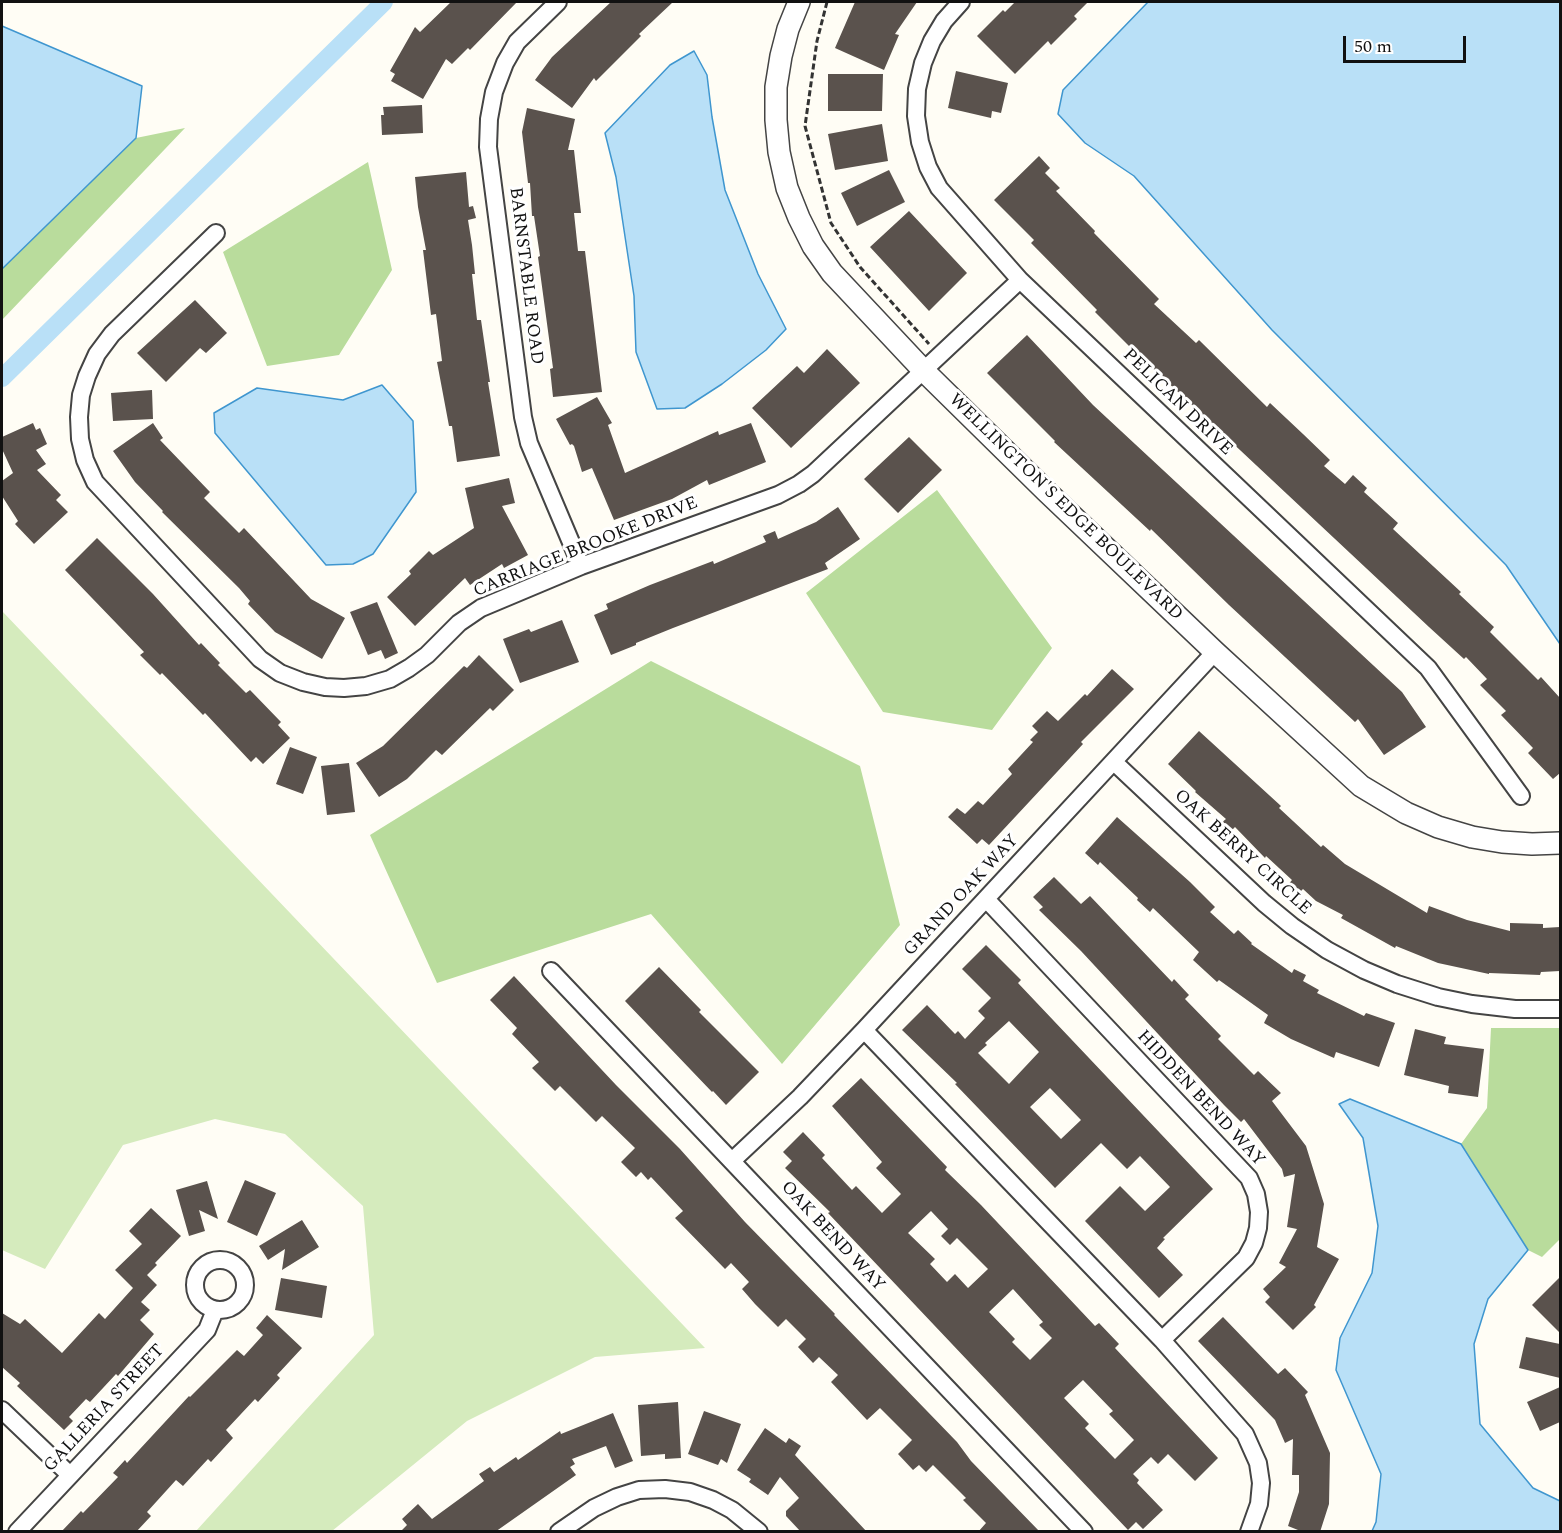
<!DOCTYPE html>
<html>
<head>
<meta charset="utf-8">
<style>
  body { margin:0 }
  #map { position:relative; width:1562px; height:1533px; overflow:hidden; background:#fffdf5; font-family:Spectral,serif }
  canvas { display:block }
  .frame { position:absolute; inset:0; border:3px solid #111; pointer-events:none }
  .scale { position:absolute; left:1343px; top:36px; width:123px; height:27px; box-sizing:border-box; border:3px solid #111; border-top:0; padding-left:8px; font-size:18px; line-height:21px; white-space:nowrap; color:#111; -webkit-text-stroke:4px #fff; paint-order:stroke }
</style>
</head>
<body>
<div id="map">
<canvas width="1562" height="1533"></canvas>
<div class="frame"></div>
<div class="scale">50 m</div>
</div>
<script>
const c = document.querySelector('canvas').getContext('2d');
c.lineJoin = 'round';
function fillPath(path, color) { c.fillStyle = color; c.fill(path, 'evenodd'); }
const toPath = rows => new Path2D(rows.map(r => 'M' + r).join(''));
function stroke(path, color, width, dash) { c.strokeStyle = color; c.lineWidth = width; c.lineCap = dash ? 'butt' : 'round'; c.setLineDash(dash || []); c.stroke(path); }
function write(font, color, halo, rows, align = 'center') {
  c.font = font + ' Spectral,serif'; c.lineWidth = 6; c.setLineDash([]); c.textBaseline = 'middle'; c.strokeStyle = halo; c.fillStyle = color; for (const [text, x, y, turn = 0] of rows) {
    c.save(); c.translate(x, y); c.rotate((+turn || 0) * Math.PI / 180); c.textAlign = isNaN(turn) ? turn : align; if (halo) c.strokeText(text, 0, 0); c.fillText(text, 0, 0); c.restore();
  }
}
fillPath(toPath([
  [2,611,705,1348,595,1357,467,1421,332,1531,196,1531,374,1335,363,1206,285,1134,215,1119,123,1145,45,1269,2,1250]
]), '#d5ebbd');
fillPath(toPath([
  [185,128,2,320,2,269,136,138],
  [368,162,392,270,339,355,267,366,223,252],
  [937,490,1052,648,992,730,883,712,806,593],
  [651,661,860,766,900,925,782,1064,651,914,437,983,370,835],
  [1491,1028,1560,1028,1560,1239,1542,1257,1528,1250,1461,1144,1487,1108]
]), '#b9dc9c');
const water = toPath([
  [1148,2,1560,2,1560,644,1506,565,1272,330,1134,176,1085,143,1058,114,1063,90,1148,2],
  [2,26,142,86,136,138,2,269,2,26],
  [694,51,707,75,712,117,725,190,758,274,786,329,766,350,722,384,685,408,657,409,636,352,634,296,616,177,605,133,670,65,694,51],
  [382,385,413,421,416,492,373,554,353,564,326,565,215,433,214,413,257,388,343,400,382,385],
  [1350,1099,1461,1144,1528,1250,1488,1299,1474,1344,1480,1424,1533,1488,1560,1501,1560,1531,1372,1531,1376,1522,1381,1474,1336,1370,1340,1338,1372,1273,1378,1226,1363,1138,1339,1104,1350,1099]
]);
fillPath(water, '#b9e0f7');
stroke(water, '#3f96cf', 1.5);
stroke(toPath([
  [2,378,384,2]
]), '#b9e0f7', 18);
fillPath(toPath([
  [451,2,517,2,470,50,468,48,452,64,446,59,423,99,391,81,395,74,390,71,415,27,420,32],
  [611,2,673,2,639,34,641,36,596,81,594,78,572,108,535,80,552,57],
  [855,2,917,2,895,34,899,35,884,70,835,48],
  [1015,2,1088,2,1074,16,1077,19,1051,45,1048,41,1015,74,977,36,1003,10,1005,12],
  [956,71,1008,83,1001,113,992,111,991,118,948,108],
  [828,74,883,74,882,111,828,111],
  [422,105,423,133,382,135,381,115,384,115,383,107],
  [527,108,575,119,568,150,574,150,581,213,574,213,578,251,585,251,602,392,553,397,550,369,553,368,538,257,540,256,534,216,532,216,530,183,528,183,522,132],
  [882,124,888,161,835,170,828,134],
  [1039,156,1050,168,1045,173,1060,188,1056,191,1095,231,1094,233,1159,299,1154,304,1196,343,1199,340,1267,407,1270,403,1303,434,1330,460,1324,466,1345,484,1353,475,1367,488,1364,492,1398,523,1393,529,1461,592,1459,594,1494,627,1490,632,1538,680,1541,677,1560,698,1560,773,1553,779,1528,753,1533,748,1501,715,1506,711,1480,685,1487,679,1466,657,1464,659,1429,627,1131,348,1095,312,1097,310,1031,243,1034,240,994,200],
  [889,170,905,202,857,226,841,193],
  [466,172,469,207,473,206,476,218,468,220,472,245,475,274,472,274,477,320,481,320,490,382,488,382,500,456,457,462,452,426,449,426,437,362,442,361,436,314,431,315,423,250,426,250,418,207,415,177],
  [909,211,967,273,929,311,870,247],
  [195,300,227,333,206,353,200,348,166,382,137,353],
  [1027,335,1093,405,1402,692,1426,727,1384,755,1358,719,1355,722,1229,605,1151,529,1150,531,1054,442,1055,441,987,373],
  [827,349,860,383,791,448,752,408,797,366,804,373],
  [152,390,153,419,113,421,111,393],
  [597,397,612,423,608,425,625,473,718,431,719,435,751,423,766,462,709,485,707,480,672,499,614,520,592,468,582,472,574,446,572,444,570,445,556,419],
  [33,423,36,430,40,428,47,444,36,450,46,464,37,470,61,495,56,500,68,512,34,544,15,524,18,521,2,496,2,481,13,473,2,449,2,437],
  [153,423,163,438,160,440,210,492,204,498,239,533,244,528,311,599,345,618,322,659,275,632,248,604,250,601,239,588,162,512,163,511,135,482,113,451],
  [909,437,942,470,898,513,864,479],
  [509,478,515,503,502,506,528,555,504,568,502,564,470,585,465,578,415,626,387,597,411,574,409,571,429,551,433,555,474,528,465,488],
  [838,507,860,539,825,563,828,569,673,628,636,643,636,645,611,655,594,615,608,609,606,604,650,585,713,561,714,564,766,542,763,536,775,531,778,539,816,522],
  [97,538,153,594,199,645,201,643,220,663,218,665,246,693,250,690,281,722,278,725,290,738,263,764,256,757,251,762,205,713,203,715,162,673,160,675,140,655,144,652,65,570],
  [377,602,398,653,385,659,381,650,368,655,350,612],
  [562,620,579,662,520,683,503,639,529,629,531,632],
  [479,655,514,690,493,711,490,708,442,755,436,750,407,779,379,797,356,763,383,746,464,666,467,668],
  [1112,669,1134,689,1081,742,1083,744,1057,772,989,845,982,839,977,844,948,817,957,808,965,814,978,801,983,805,1012,774,1008,769,1033,742,1030,740,1038,732,1032,726,1047,711,1058,721,1085,694,1087,696],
  [1199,731,1281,806,1279,808,1321,847,1323,845,1345,864,1427,913,1429,906,1467,920,1510,931,1510,923,1543,924,1543,928,1560,927,1560,971,1541,972,1540,975,1489,973,1489,974,1438,963,1396,946,1395,948,1341,918,1343,915,1316,901,1303,889,1297,895,1287,886,1292,880,1266,856,1265,858,1235,827,1230,832,1221,823,1226,819,1195,792,1196,791,1168,764],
  [290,747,317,757,303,794,276,784],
  [349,763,355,812,327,815,321,766],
  [1117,817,1190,882,1215,907,1210,912,1234,934,1238,930,1252,943,1251,944,1292,973,1294,969,1306,975,1303,981,1319,990,1317,993,1364,1016,1366,1013,1395,1023,1379,1067,1336,1052,1334,1058,1291,1039,1264,1023,1268,1015,1219,980,1217,982,1193,960,1199,952,1153,908,1150,912,1137,900,1138,898,1100,862,1098,865,1085,853],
  [1054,877,1081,904,1090,896,1172,982,1174,979,1189,995,1185,999,1221,1036,1218,1039,1254,1075,1258,1071,1281,1093,1272,1101,1306,1146,1324,1204,1317,1247,1339,1259,1314,1305,1316,1307,1293,1330,1265,1302,1270,1297,1263,1289,1286,1267,1279,1263,1297,1229,1287,1227,1295,1174,1284,1177,1282,1169,1244,1119,1241,1122,1224,1105,1081,951,1039,910,1043,907,1033,897],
  [986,945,1021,980,1018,983,1213,1189,1163,1238,1165,1239,1157,1248,1183,1275,1159,1298,1085,1221,1120,1186,1145,1211,1170,1187,1140,1156,1127,1169,1101,1143,1055,1188,955,1084,957,1083,902,1030,927,1005,955,1034,958,1031,965,1039,985,1018,978,1011,991,998,962,969],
  [1009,1021,1039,1052,1009,1084,978,1053,987,1045,985,1043],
  [1050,1088,1081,1120,1061,1139,1030,1107],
  [659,967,701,1010,699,1012,759,1072,726,1105,713,1091,712,1092,625,1001],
  [514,976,616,1085,680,1149,745,1222,835,1314,834,1315,957,1442,971,1461,1040,1532,978,1532,986,1523,963,1500,966,1498,933,1465,926,1472,919,1465,913,1470,898,1454,912,1440,880,1408,867,1420,831,1382,838,1375,819,1357,813,1363,798,1347,806,1339,786,1319,778,1327,755,1304,742,1289,749,1282,731,1263,725,1269,675,1218,683,1211,651,1177,648,1180,641,1172,636,1177,621,1162,635,1148,602,1116,596,1122,560,1086,555,1091,532,1068,539,1062,512,1034,517,1028,490,1000],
  [1415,1029,1446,1037,1444,1044,1484,1049,1478,1097,1448,1093,1449,1086,1404,1075],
  [861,1078,947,1167,945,1170,981,1205,1095,1326,1099,1323,1119,1344,1115,1348,1218,1458,1195,1481,1168,1454,1158,1464,1151,1457,1133,1474,1139,1480,1137,1483,1163,1510,1143,1529,1136,1522,1128,1530,828,1213,830,1212,785,1168,792,1161,783,1152,803,1132,825,1155,822,1158,852,1190,856,1186,882,1213,901,1194,876,1168,882,1162,832,1106],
  [931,1211,948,1229,941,1236,950,1245,957,1238,988,1269,968,1288,955,1274,947,1282,930,1264,935,1259,908,1233],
  [1013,1289,1043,1322,1039,1325,1052,1338,1030,1360,1012,1342,1015,1339,989,1312],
  [1083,1380,1113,1411,1109,1414,1134,1440,1115,1459,1085,1428,1089,1424,1064,1398],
  [245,1180,276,1193,257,1236,227,1222],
  [207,1181,218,1219,199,1210,205,1231,189,1236,176,1190],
  [151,1208,181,1236,155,1263,157,1265,147,1275,157,1285,141,1302,150,1310,140,1320,154,1334,118,1376,116,1374,90,1402,86,1399,69,1417,73,1421,64,1430,17,1386,20,1383,2,1367,2,1313,20,1324,25,1319,62,1353,99,1313,105,1319,133,1288,115,1270,142,1244,129,1231],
  [302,1220,319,1247,282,1270,285,1249,268,1260,259,1246],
  [1560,1277,1560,1333,1532,1305],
  [281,1278,327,1286,322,1318,275,1310],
  [267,1315,302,1348,277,1375,280,1378,258,1402,255,1399,226,1430,233,1438,211,1462,208,1459,183,1486,176,1480,147,1512,151,1516,136,1532,61,1532,81,1511,83,1513,118,1477,113,1473,125,1460,127,1463,189,1396,190,1397,237,1350,244,1356,263,1335,256,1328],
  [1223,1317,1278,1374,1285,1368,1308,1392,1305,1395,1330,1453,1329,1504,1320,1532,1303,1532,1288,1526,1299,1492,1299,1475,1292,1475,1293,1439,1285,1443,1275,1420,1198,1341],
  [1526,1337,1560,1344,1560,1378,1519,1368],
  [1560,1387,1560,1422,1540,1431,1527,1402],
  [678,1402,681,1458,665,1459,665,1454,641,1456,638,1405],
  [704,1411,741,1424,727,1463,721,1459,718,1465,688,1454],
  [613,1413,633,1461,615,1468,606,1446,572,1459,575,1464,570,1467,576,1475,495,1532,400,1532,407,1525,402,1519,418,1504,432,1519,484,1481,479,1474,490,1467,494,1472,516,1457,518,1460,560,1431,561,1434],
  [765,1428,786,1443,789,1438,801,1446,795,1455,867,1532,801,1532,786,1516,786,1511,799,1498,780,1477,768,1495,749,1482,751,1479,737,1470]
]), '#5a524d');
const minor = toPath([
  [558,2,517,42,505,63,494,92,489,119,488,147,523,417,529,443,581,566],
  [961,2,944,21,932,41,923,63,917,89,916,116,920,142,928,167,939,188,1020,280,1428,668,1521,796],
  [216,233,112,334,97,354,87,376,81,395,79,417,80,439,85,460,95,482,260,659,280,673,303,682,325,687,344,688,366,686,390,679,409,668,427,655,459,623,481,608,581,566,778,495,799,484,813,474,1020,280],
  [1114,762,1264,903,1292,926,1327,950,1364,970,1397,984,1438,997,1472,1004,1515,1009,1560,1009],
  [986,899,1249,1178,1256,1194,1259,1212,1258,1228,1254,1243,1246,1258,1162,1340],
  [551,971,1084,1532],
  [864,1030,1162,1340,1245,1434,1258,1463,1261,1483,1259,1504,1249,1532],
  [733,1160,800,1097,864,1030,1215,652],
  '195 1285a25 25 0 1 1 50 0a25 25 0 1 1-50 0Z',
  [2,1410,70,1475],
  [17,1532,207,1330,215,1310],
  [559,1532,594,1508,617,1497,639,1490,665,1489,690,1492,713,1500,732,1510,759,1532]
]);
const tertiary = toPath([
  [799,2,788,29,781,56,776,87,776,120,779,152,787,188,799,218,813,246,832,273,924,371,1046,491,1215,652,1361,786,1406,813,1438,827,1472,837,1502,842,1532,844,1560,843]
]);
stroke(minor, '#444', 20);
stroke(tertiary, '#444', 24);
stroke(toPath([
  [827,2,817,41,805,126,831,223,860,267,929,344]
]), '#333', 3, [6, 3]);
stroke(minor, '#fff', 16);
stroke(tertiary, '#fff', 21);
write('18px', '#111', '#fff', [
  ["BARNSTABLE ROAD",525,276,83],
  ["PELICAN DRIVE",1177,403,44],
  ["WELLINGTON'S EDGE BOULEVARD",1065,508,44],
  ["CARRIAGE BROOKE DRIVE",586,548,-22],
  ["OAK BERRY CIRCLE",1242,853,42],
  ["GRAND OAK WAY",962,896,-47],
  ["HIDDEN BEND WAY",1200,1099,47],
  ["OAK BEND WAY",832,1237,47],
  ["GALLERIA STREET",105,1409,-47]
]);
</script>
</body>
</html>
